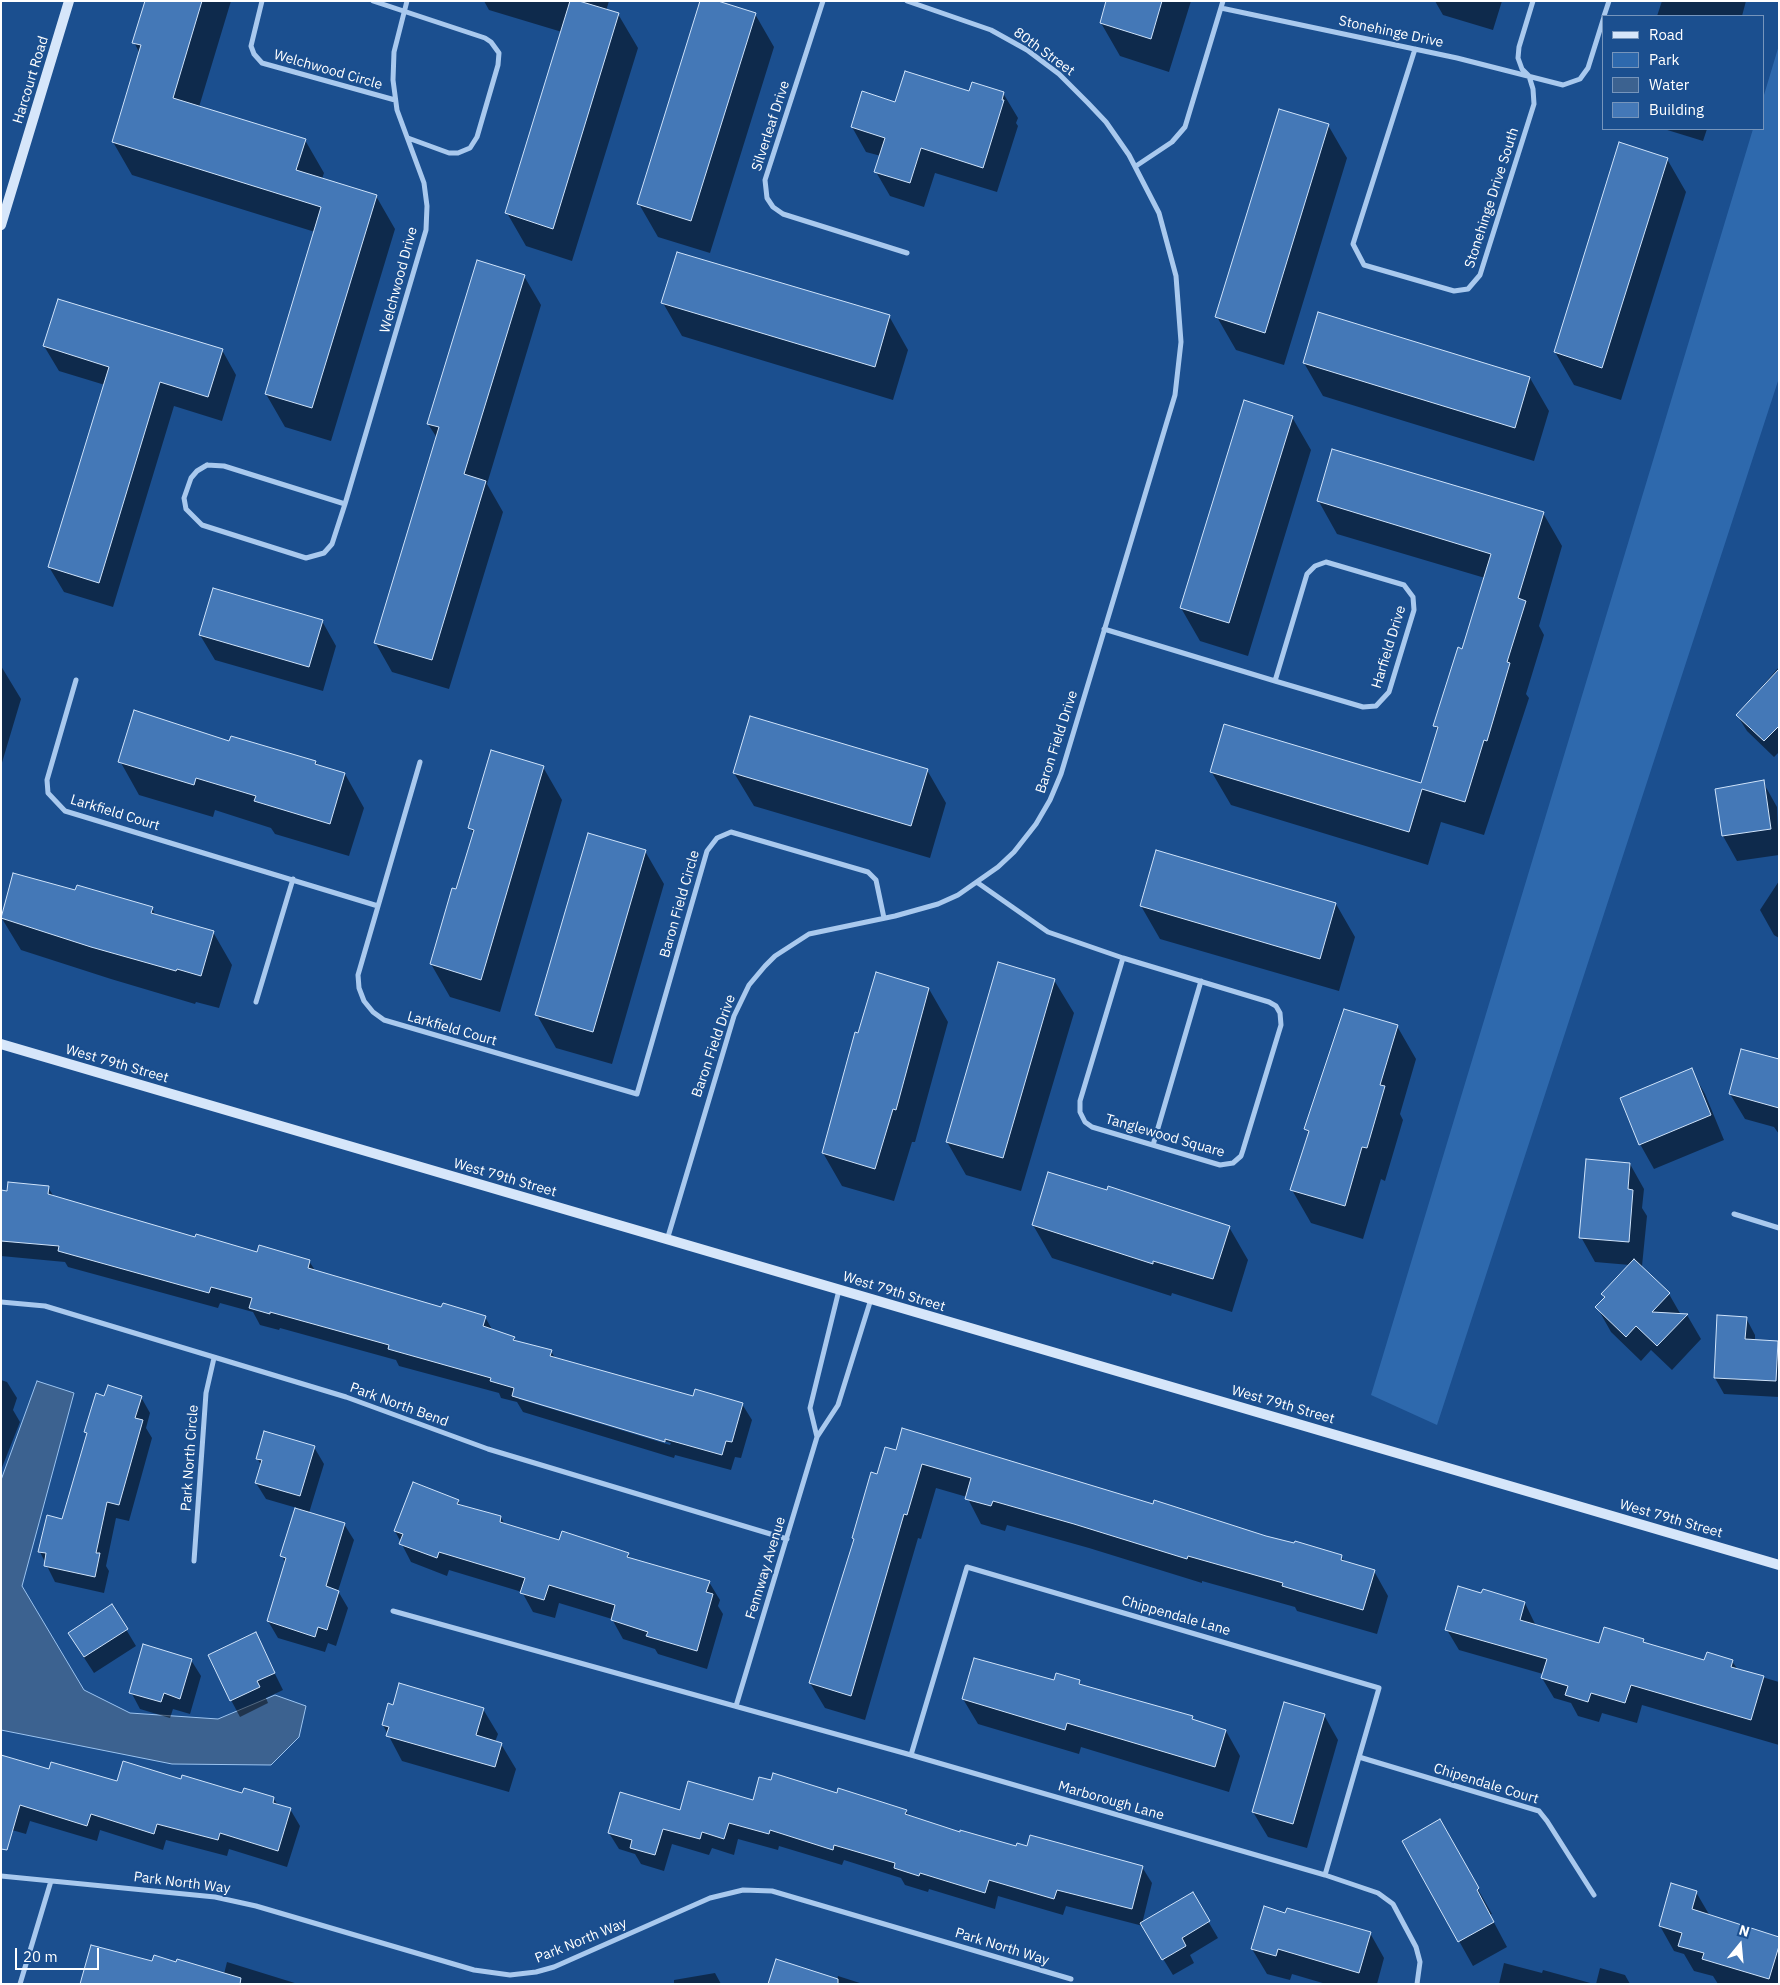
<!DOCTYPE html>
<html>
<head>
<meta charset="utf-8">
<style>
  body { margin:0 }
  #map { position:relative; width:1780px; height:1985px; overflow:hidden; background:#1b4f8f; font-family:"IBM Plex Sans",sans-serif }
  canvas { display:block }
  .frame { position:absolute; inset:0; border:2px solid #fff; pointer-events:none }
  .legend { position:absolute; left:1602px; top:15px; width:162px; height:115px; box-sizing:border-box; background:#1b4f8f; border:1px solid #7695bc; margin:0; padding:6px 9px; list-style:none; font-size:15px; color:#fff }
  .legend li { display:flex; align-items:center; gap:10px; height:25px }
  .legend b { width:25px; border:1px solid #7695bc }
  .north { position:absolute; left:1715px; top:1920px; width:50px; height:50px; -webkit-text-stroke:4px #1b4f8f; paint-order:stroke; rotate:17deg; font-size:14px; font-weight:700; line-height:20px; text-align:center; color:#fff }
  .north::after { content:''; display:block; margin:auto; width:18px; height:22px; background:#fff; clip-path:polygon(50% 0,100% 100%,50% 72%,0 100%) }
  .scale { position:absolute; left:15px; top:1948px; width:84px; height:22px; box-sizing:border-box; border:2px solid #fff; border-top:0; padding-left:6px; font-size:15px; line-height:18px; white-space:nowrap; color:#fff; -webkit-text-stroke:4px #1b4f8f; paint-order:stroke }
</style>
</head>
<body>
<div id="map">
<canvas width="1780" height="1985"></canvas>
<div class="frame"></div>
<ul class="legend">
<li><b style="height:6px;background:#d6e6fa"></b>Road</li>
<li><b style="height:14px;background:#2e69ad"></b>Park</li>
<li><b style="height:14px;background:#3c6290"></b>Water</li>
<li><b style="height:14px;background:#4478b7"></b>Building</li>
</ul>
<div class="north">N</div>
<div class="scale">20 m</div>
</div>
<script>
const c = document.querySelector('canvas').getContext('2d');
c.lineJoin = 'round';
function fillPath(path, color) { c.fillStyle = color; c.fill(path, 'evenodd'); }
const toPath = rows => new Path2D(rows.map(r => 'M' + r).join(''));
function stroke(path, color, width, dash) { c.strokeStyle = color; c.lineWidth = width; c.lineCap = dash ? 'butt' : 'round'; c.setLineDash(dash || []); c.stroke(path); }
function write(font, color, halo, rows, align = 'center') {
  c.font = font + ' "IBM Plex Sans",sans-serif'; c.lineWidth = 4; c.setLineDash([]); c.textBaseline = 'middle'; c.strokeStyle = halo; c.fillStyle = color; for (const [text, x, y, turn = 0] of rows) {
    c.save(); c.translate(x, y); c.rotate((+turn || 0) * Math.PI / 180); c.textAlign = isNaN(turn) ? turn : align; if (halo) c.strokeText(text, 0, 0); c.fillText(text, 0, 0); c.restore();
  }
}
fillPath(toPath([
  [1779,45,1779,378,1437,1425,1371,1395,1753,129,1764,129,1764,95]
]), '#2e69ad');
const water = toPath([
  [37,1381,74,1393,22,1586,84,1690,130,1713,218,1719,275,1695,306,1706,299,1737,271,1765,172,1764,1,1730,1,1480,37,1381]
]);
fillPath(water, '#3c6290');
stroke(water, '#9cc4f0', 1);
fillPath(toPath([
  [146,1,231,1,199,107,305,140,324,173,322,179,376,196,395,229,331,441,285,427,266,394,315,232,132,175,113,142,140,54,134,42],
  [484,1,609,1,606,11,618,14,638,48,572,261,526,246,507,213,562,32,489,10],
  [1108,1,1191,1,1169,72,1120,56,1101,23],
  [1435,1,1502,1,1493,30,1443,15],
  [1662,1,1746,1,1742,16,1657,16],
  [755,14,774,47,710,253,658,237,639,204],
  [970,92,1003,93,1018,118,1016,123,1018,126,997,192,935,173,924,207,890,196,876,172,881,156,866,152,852,127,896,103],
  [1328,125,1347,158,1284,365,1236,350,1217,317],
  [1664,129,1707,129,1703,141],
  [1667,159,1686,192,1621,400,1574,385,1555,352],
  [524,276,541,305,487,484,503,512,449,689,392,672,375,642,437,438,428,424],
  [663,303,889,316,908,350,893,400,682,336],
  [44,346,222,350,236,375,222,421,174,406,113,607,64,592,49,567,105,385,59,371],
  [1304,363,1530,378,1549,411,1534,461,1323,396],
  [1292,417,1311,450,1248,656,1200,641,1181,608],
  [1318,500,1543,513,1562,546,1539,626,1544,635,1526,694,1529,698,1484,835,1441,822,1428,865,1231,805,1211,771,1422,785,1438,731,1435,726,1463,650,1485,578,1337,534],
  [322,621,336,646,323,691,215,660,200,635],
  [1,666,21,699,1,766],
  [1779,667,1779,752,1774,757,1747,731,1737,715],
  [230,742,316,762,318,766,345,774,364,808,349,856,275,834,271,828,215,810,213,817,139,795,120,761],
  [543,767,562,800,500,1012,450,997,431,964,457,890,474,834,470,828],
  [927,770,946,803,930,858,754,806,734,773],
  [1763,782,1777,807,1779,855,1737,861,1723,836],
  [645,851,664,884,612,1064,556,1048,537,1015],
  [1779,881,1779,938,1774,935,1760,910],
  [76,892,152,908,156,916,213,932,232,965,219,1008,196,1002,195,1004,111,979,21,950,1,917],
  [1336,904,1355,937,1339,991,1160,939,1141,906],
  [1054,980,1074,1013,1021,1191,966,1175,947,1142],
  [929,989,948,1022,915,1142,912,1142,894,1201,842,1186,823,1153,858,1034],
  [1397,1026,1416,1059,1400,1114,1403,1120,1385,1181,1381,1179,1363,1239,1311,1223,1292,1190,1309,1134,1306,1129],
  [1779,1060,1779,1134,1774,1127,1745,1119,1730,1094],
  [1691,1070,1705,1094,1724,1140,1654,1169,1640,1144],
  [1630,1164,1644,1189,1642,1208,1647,1216,1642,1266,1639,1266,1669,1294,1681,1315,1687,1315,1701,1339,1672,1370,1651,1350,1641,1361,1611,1332,1597,1307,1605,1299,1603,1294,1630,1265,1595,1262,1581,1237],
  [48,1187,54,1197,196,1238,258,1253,309,1261,316,1272,442,1309,485,1317,493,1331,514,1338,516,1342,551,1351,555,1358,694,1398,742,1404,752,1420,741,1458,735,1457,731,1470,675,1455,674,1458,523,1412,517,1402,501,1398,499,1393,399,1366,396,1360,280,1328,279,1330,260,1325,253,1312,220,1303,218,1308,68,1267,65,1262,1,1256,1,1191],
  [519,1397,671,1443,670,1445,519,1399],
  [1109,1187,1229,1227,1248,1260,1232,1312,1172,1293,1171,1296,1052,1258,1033,1225,1108,1192],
  [1746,1318,1755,1335,1755,1341,1777,1342,1779,1345,1779,1397,1724,1394,1715,1378],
  [1,1380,7,1382,17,1398,13,1410,20,1422,1,1470],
  [105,1397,141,1397,150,1413,146,1428,152,1438,129,1521,116,1518,106,1566,109,1571,104,1593,55,1582,40,1552,63,1520,88,1436,85,1432],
  [314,1447,324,1464,309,1513,344,1524,354,1540,338,1591,348,1608,336,1646,328,1643,325,1652,278,1638,268,1621,286,1564,282,1556,297,1508,266,1499,256,1483,261,1465,257,1458],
  [886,1448,1154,1505,1266,1537,1341,1556,1345,1562,1374,1571,1388,1596,1377,1634,1297,1611,1295,1607,1202,1581,1202,1583,1089,1548,1007,1525,1005,1531,981,1524,967,1497,936,1488,921,1539,918,1538,865,1720,825,1708,810,1683,855,1541,853,1538,878,1475],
  [458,1501,461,1506,501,1517,505,1525,560,1541,628,1554,631,1560,709,1582,720,1600,718,1606,723,1614,707,1669,658,1654,655,1649,623,1639,612,1619,559,1603,555,1618,533,1612,522,1592,449,1570,447,1576,411,1562,395,1531],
  [1482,1595,1525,1603,1536,1626,1600,1645,1643,1640,1646,1644,1705,1661,1732,1661,1738,1670,1779,1682,1779,1745,1642,1705,1637,1723,1602,1713,1599,1722,1578,1716,1571,1703,1554,1698,1542,1678,1543,1674,1459,1650,1447,1630],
  [112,1606,136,1646,94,1673,79,1650],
  [255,1634,283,1690,266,1698,268,1703,240,1717,231,1700],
  [191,1660,201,1676,190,1714,173,1709,170,1718,140,1709,131,1692],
  [1055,1681,1079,1681,1082,1686,1192,1717,1194,1721,1226,1731,1240,1756,1229,1792,1081,1747,1079,1754,978,1724,963,1699],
  [483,1709,498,1734,495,1742,501,1744,516,1769,509,1792,402,1761,383,1725],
  [1324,1715,1338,1740,1307,1848,1268,1837,1253,1812],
  [1,1756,49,1771,118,1782,182,1781,273,1798,278,1805,290,1809,300,1826,287,1867,229,1849,227,1856,166,1840,163,1850,100,1830,97,1841,30,1821,26,1834,1,1827],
  [837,1794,906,1811,909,1816,961,1834,1017,1848,1142,1867,1152,1883,1142,1924,1192,1894,1218,1938,1190,1955,1194,1963,1173,1975,1143,1926,1066,1906,1063,1915,998,1896,995,1909,929,1889,928,1892,905,1885,901,1878,844,1860,842,1865,779,1846,778,1850,738,1839,734,1855,712,1848,709,1855,672,1844,664,1871,641,1864,635,1854,619,1849,609,1833,680,1812],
  [1439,1821,1492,1914,1490,1915,1507,1947,1473,1966,1459,1941],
  [1672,1885,1696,1892,1710,1916,1779,1938,1779,1984,1718,1984,1713,1976,1694,1971,1684,1954,1674,1951,1660,1926],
  [1370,1933,1384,1958,1377,1984,1326,1984,1292,1974,1290,1980,1267,1974,1252,1949],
  [227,1962,298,1984,81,1984,153,1963,224,1974],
  [1504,1963,1542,1973,1543,1970,1594,1984,1499,1984],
  [1600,1968,1625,1975,1630,1984,1596,1984],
  [715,1973,721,1984,674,1984,674,1980],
  [838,1976,863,1984,769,1984,837,1980]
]), '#0007');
const building = toPath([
  [145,1,202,1,173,98,306,139,296,170,377,195,312,408,265,394,321,207,112,142,141,45,132,43,145,1],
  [570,1,579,1,619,13,553,229,505,213,570,1],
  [700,1,718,1,756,13,691,221,637,204,700,1],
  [1106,1,1162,1,1151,39,1100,23,1106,1],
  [905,71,969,91,972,82,1004,92,1002,100,1004,100,983,168,921,148,910,183,874,172,885,138,851,127,862,91,895,102,905,71],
  [1279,109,1329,124,1265,333,1215,317,1279,109],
  [1619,142,1668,158,1602,368,1554,352,1619,142],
  [677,252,890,315,875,367,661,303,677,252],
  [477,260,525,275,464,474,486,481,432,660,374,643,439,427,427,424,477,260],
  [58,299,223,349,208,397,160,382,99,583,48,567,109,367,43,346,58,299],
  [1318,312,1530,377,1515,428,1303,363,1318,312],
  [1244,400,1293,416,1229,623,1180,608,1244,400],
  [1332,449,1544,512,1518,598,1526,601,1507,662,1510,663,1487,741,1484,740,1465,802,1422,789,1409,832,1210,772,1224,724,1421,783,1438,727,1433,726,1458,647,1462,649,1491,554,1317,501,1332,449],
  [213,588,323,620,309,667,199,635,213,588],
  [1779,669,1779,726,1764,741,1736,715,1779,669],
  [134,710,229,741,231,736,316,761,315,764,345,773,330,824,254,801,256,796,196,778,194,785,118,762,134,710],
  [750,716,928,769,911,826,733,773,750,716],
  [491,750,544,766,481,980,430,964,452,888,456,889,474,830,468,828,491,750],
  [1764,780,1771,829,1722,836,1715,789,1764,780],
  [588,833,646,850,593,1032,535,1015,588,833],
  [1156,850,1336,903,1320,959,1140,906,1156,850],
  [13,873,75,890,77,885,153,907,151,913,214,931,201,976,177,969,176,971,91,947,1,918,13,873],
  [998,962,1055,979,1003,1158,946,1142,998,962],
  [876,972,929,988,896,1110,893,1109,875,1169,822,1153,855,1032,858,1033,876,972],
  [1344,1009,1398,1025,1380,1085,1385,1086,1367,1148,1362,1147,1345,1206,1290,1190,1309,1131,1304,1129,1344,1009],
  [1741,1049,1779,1059,1779,1108,1729,1094,1741,1049],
  [1692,1068,1711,1115,1639,1145,1620,1098,1692,1068],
  [1586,1159,1630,1163,1628,1189,1633,1190,1629,1242,1579,1238,1586,1159],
  [1048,1172,1107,1190,1108,1186,1230,1226,1213,1279,1153,1261,1153,1264,1032,1225,1048,1172],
  [8,1182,49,1186,48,1194,195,1237,196,1234,257,1252,259,1245,310,1260,308,1268,441,1307,443,1303,486,1316,483,1326,515,1337,513,1340,552,1350,550,1356,693,1396,695,1389,743,1403,732,1442,726,1441,722,1455,665,1439,665,1442,512,1396,514,1388,490,1381,491,1378,388,1349,389,1345,270,1312,270,1314,249,1308,252,1298,211,1287,209,1293,58,1251,59,1246,1,1241,1,1190,7,1191,8,1182],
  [1634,1259,1670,1293,1652,1312,1688,1314,1657,1346,1636,1326,1626,1337,1595,1307,1605,1297,1601,1294,1634,1259],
  [1717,1315,1747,1317,1745,1339,1778,1341,1776,1381,1714,1378,1717,1315],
  [108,1385,142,1396,135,1418,143,1420,119,1505,107,1502,96,1553,100,1553,95,1577,44,1566,46,1553,38,1552,47,1515,62,1519,87,1433,84,1432,96,1393,104,1396,108,1385],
  [902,1428,1153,1504,1154,1500,1266,1536,1294,1543,1295,1541,1342,1555,1341,1560,1375,1570,1363,1610,1282,1586,1283,1583,1188,1556,1187,1559,1074,1524,993,1501,991,1506,965,1499,971,1478,922,1464,907,1515,904,1514,851,1696,809,1683,854,1539,852,1538,871,1472,877,1474,885,1447,896,1450,902,1428],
  [264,1431,315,1446,300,1496,255,1483,262,1460,256,1459,264,1431],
  [413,1482,459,1500,457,1504,501,1516,500,1522,559,1540,562,1531,629,1553,627,1557,710,1581,706,1592,713,1594,697,1651,646,1636,648,1632,611,1620,615,1605,549,1585,544,1600,520,1593,525,1578,439,1552,437,1558,399,1544,403,1534,394,1531,413,1482],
  [295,1508,345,1523,326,1586,339,1591,327,1630,318,1627,315,1637,267,1621,286,1558,280,1556,295,1508],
  [1458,1586,1481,1593,1483,1589,1525,1602,1520,1620,1599,1643,1604,1627,1644,1639,1643,1642,1704,1660,1707,1652,1733,1660,1731,1667,1764,1676,1751,1720,1631,1685,1625,1703,1591,1693,1588,1702,1565,1695,1568,1686,1541,1678,1547,1659,1445,1630,1458,1586],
  [112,1604,128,1629,84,1657,68,1633,112,1604],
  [256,1632,275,1673,257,1681,260,1687,230,1701,208,1655,256,1632],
  [143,1644,192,1659,180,1699,164,1693,161,1702,129,1693,143,1644],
  [974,1658,1054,1680,1056,1673,1080,1680,1079,1684,1193,1716,1192,1719,1226,1730,1215,1767,1067,1723,1065,1730,962,1699,974,1658],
  [399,1683,484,1708,476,1735,502,1743,495,1767,386,1736,389,1727,382,1725,388,1703,393,1705,399,1683],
  [1284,1702,1325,1714,1293,1824,1252,1812,1284,1702],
  [1,1755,49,1769,51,1762,117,1781,123,1761,181,1779,182,1775,242,1793,244,1788,274,1797,273,1803,291,1808,278,1851,220,1833,218,1840,157,1824,154,1834,91,1814,87,1826,20,1805,7,1850,1,1849,1,1755],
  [773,1773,837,1793,838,1788,907,1810,905,1814,960,1832,960,1830,1016,1846,1017,1843,1027,1846,1030,1835,1143,1866,1132,1909,1057,1890,1054,1899,989,1880,985,1893,920,1873,919,1876,894,1868,895,1863,834,1845,833,1850,770,1830,769,1834,729,1823,724,1839,702,1832,700,1839,663,1829,655,1855,630,1848,632,1840,608,1833,620,1792,680,1810,688,1781,753,1800,759,1777,771,1780,773,1773],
  [1440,1819,1479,1888,1477,1890,1494,1922,1458,1942,1402,1841,1440,1819],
  [1671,1883,1697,1891,1692,1909,1779,1937,1779,1946,1769,1979,1702,1959,1704,1953,1678,1946,1682,1933,1659,1926,1671,1883],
  [1193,1892,1210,1921,1182,1938,1186,1946,1162,1960,1140,1923,1193,1892],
  [1264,1906,1285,1913,1287,1908,1371,1932,1359,1973,1278,1949,1276,1956,1251,1949,1264,1906],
  [91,1945,152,1961,154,1955,176,1962,177,1959,241,1978,240,1984,80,1984,91,1945],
  [776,1959,838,1979,838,1984,768,1984,776,1959]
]);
fillPath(building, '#4478b7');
stroke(building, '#cfe3fa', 1);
stroke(toPath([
  [262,1,251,46,254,54,262,63,395,100],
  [373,1,485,38,491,42,499,53,498,65,477,137,470,148,458,153,449,153,408,138],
  [823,1,765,180,767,198,773,207,783,214,907,253],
  [1221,8,1457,58,1563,85,1580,79,1588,68,1604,17],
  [1604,16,1609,1],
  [1415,49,1353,244,1364,265,1454,291,1468,289,1480,275,1534,104,1533,89,1529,76,1522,69,1518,58,1519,47,1533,1],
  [1136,166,1172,142,1185,127,1223,1],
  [207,465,224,466,345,504,332,544,324,553,306,558,202,525,186,509,184,498,191,478,197,471,207,465],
  [345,504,426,230,427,206,424,183,397,110,393,80,394,52,407,1],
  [1326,562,1404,585,1413,597,1414,610,1389,692,1376,706,1363,707,1275,681,1307,574,1315,566,1326,562],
  [1104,629,1275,681],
  [76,680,47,780,48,793,65,811,378,906],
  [420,762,358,975,359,988,364,1001,373,1012,384,1020,637,1094,707,851,717,838,731,832,868,872,876,880,884,918],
  [978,883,1048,932,1123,958],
  [1123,958,1269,1002,1276,1006,1280,1013,1281,1025,1243,1150,1241,1156,1233,1163,1220,1165,1092,1127,1085,1122,1080,1112,1080,1101,1123,958],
  [256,1002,293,879],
  [1153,1145,1201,981],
  [1734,1214,1779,1228],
  [667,1240,734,1016,749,985,765,966,775,956,809,934,895,916,938,904,958,895,998,867,1014,852,1036,824,1050,800,1061,774,1175,395,1181,342,1176,276,1159,213,1129,155,1106,122,1088,103,1059,74,1027,50,991,30,907,1],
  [1,1302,45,1306,346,1397,488,1449,787,1539],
  [817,1437,810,1408,839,1290],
  [194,1561,206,1393,214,1358],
  [393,1611,911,1755,1325,1875,1378,1893,1393,1904,1416,1947,1420,1962,1417,1984],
  [736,1706,817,1437,838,1405,871,1299],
  [911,1755,967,1567,1379,1688,1325,1875],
  [1359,1757,1539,1811,1547,1821,1594,1895],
  [1,1876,215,1897,256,1906,474,1970,510,1975,536,1972,554,1967,710,1898,743,1890,772,1891,1071,1979],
  [20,1984,51,1881]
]), '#a9c9ee', 5);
stroke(toPath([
  [1,225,69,1],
  [1,1044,1779,1565]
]), '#d6e6fa', 10);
write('14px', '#fff', '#1b4f8f', [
  ["Stonehinge Drive",1391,32,12],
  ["80th Street",1044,52,36],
  ["Welchwood Circle",328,70,16],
  ["Harcourt Road",31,80,-73],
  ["Silverleaf Drive",771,126,-72],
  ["Stonehinge Drive South",1492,198,-72],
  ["Welchwood Drive",399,280,-75],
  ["Harfield Drive",1389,647,-73],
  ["Baron Field Drive",1057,742,-72],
  ["Larkfield Court",115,813,17],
  ["Baron Field Circle",680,904,-74],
  ["Larkfield Court",452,1029,16],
  ["Baron Field Drive",714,1046,-71],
  ["West 79th Street",117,1064,16],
  ["Tanglewood Square",1165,1136,16],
  ["West 79th Street",505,1178,16],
  ["West 79th Street",894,1292,17],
  ["Park North Bend",399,1405,20],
  ["West 79th Street",1283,1405,16],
  ["Park North Circle",190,1458,-86],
  ["West 79th Street",1671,1519,16],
  ["Fennway Avenue",766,1568,-73],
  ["Chippendale Lane",1176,1616,16],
  ["Chipendale Court",1486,1784,17],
  ["Marborough Lane",1111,1801,16],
  ["Park North Way",182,1883,7],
  ["Park North Way",581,1941,-22],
  ["Park North Way",1002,1947,17]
]);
</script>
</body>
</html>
